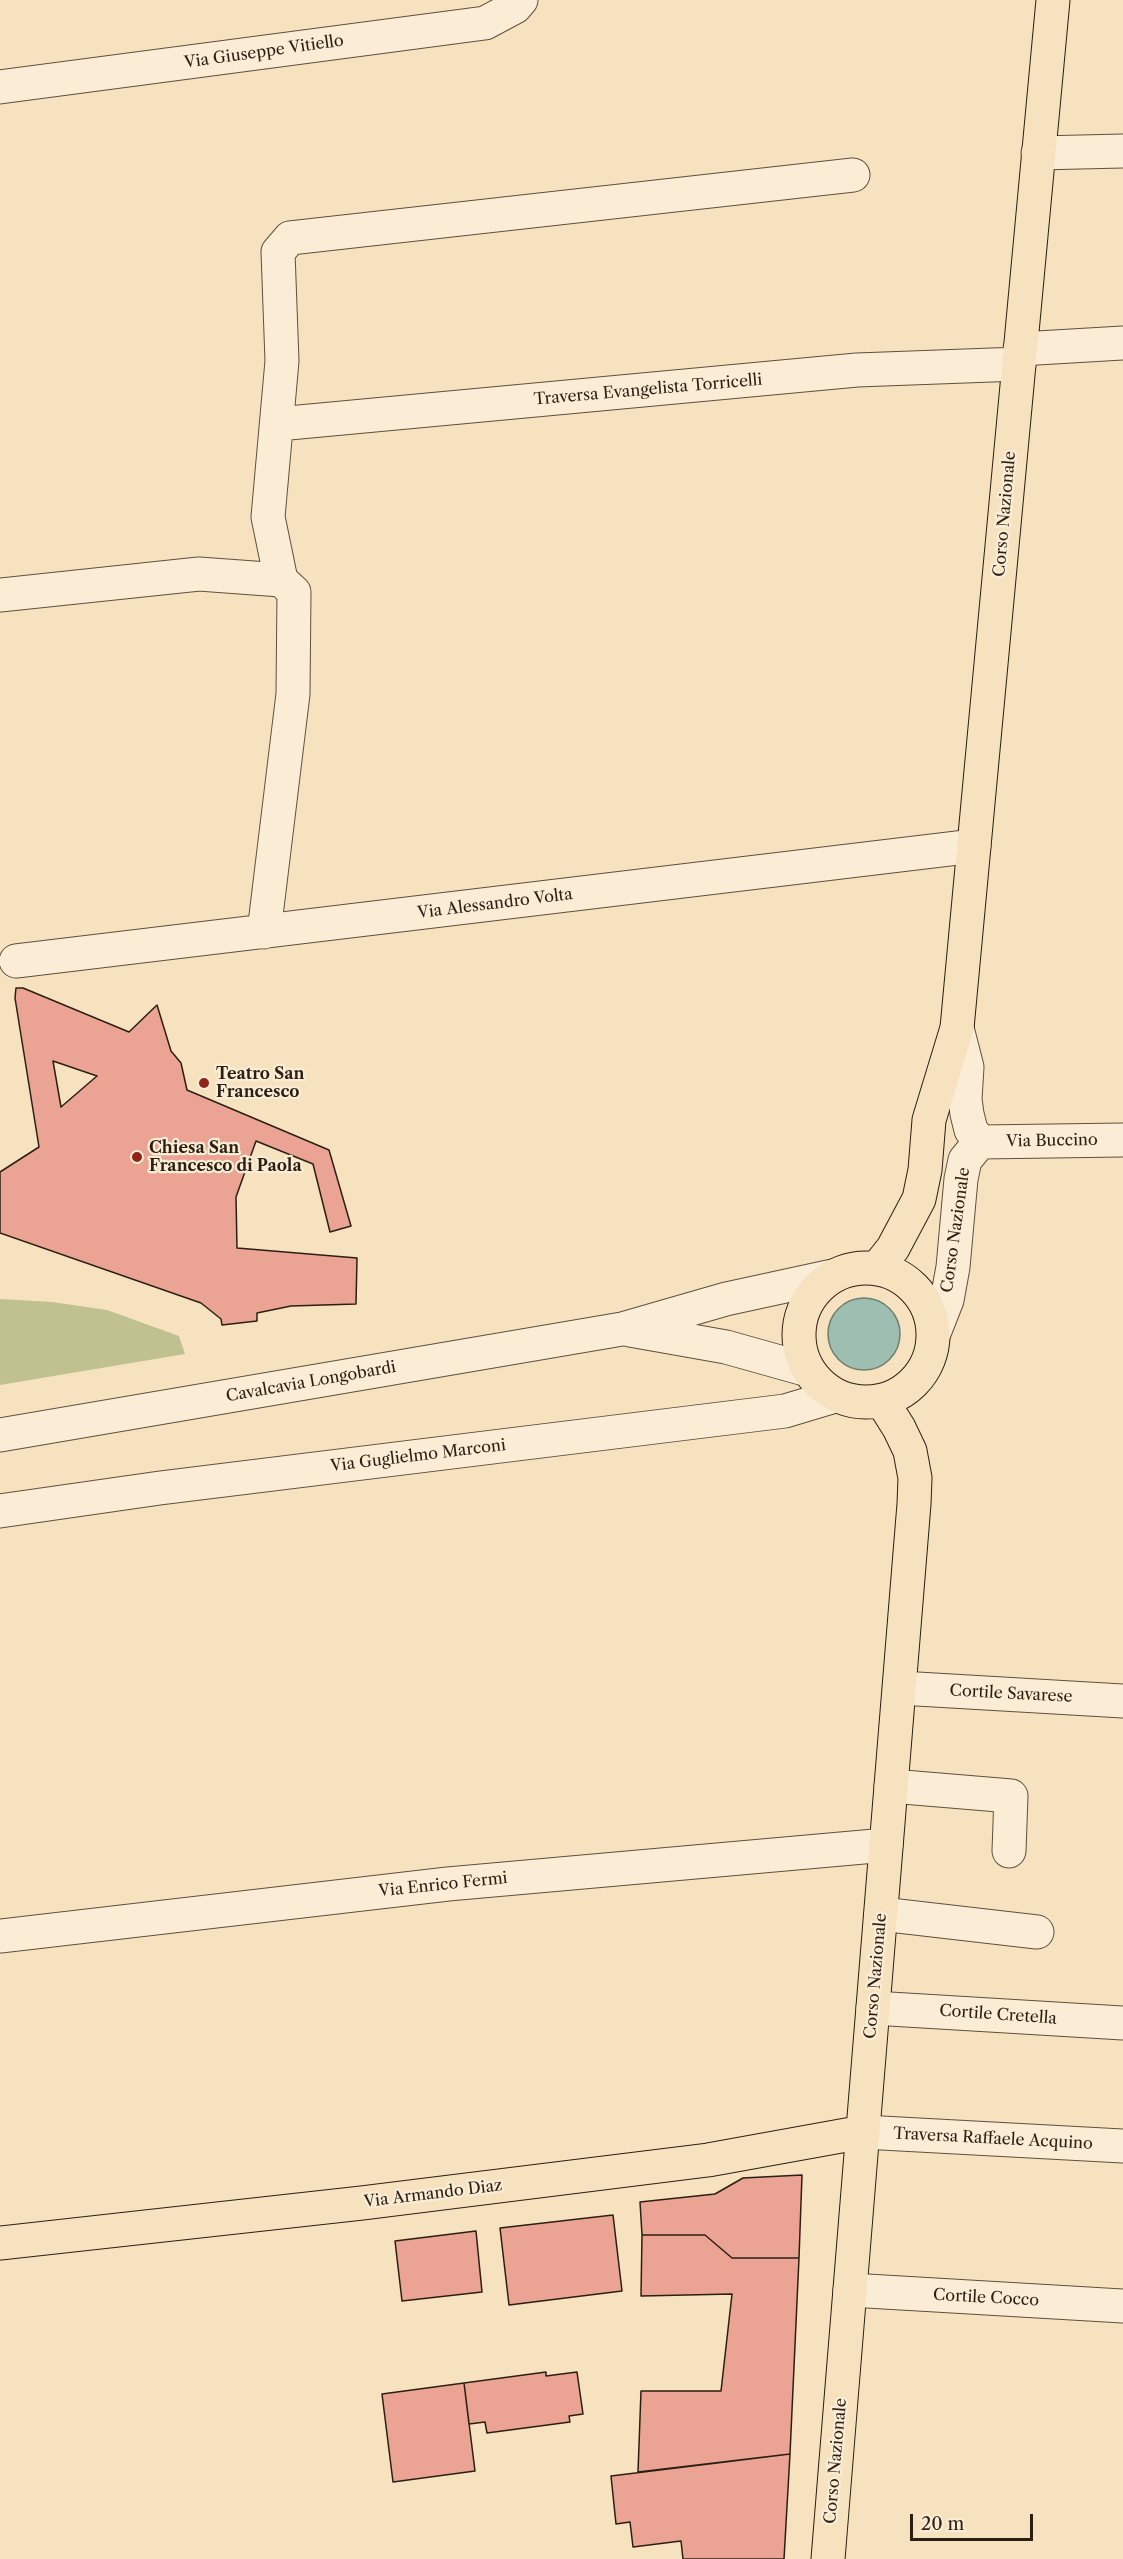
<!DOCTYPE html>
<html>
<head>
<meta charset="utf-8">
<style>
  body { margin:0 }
  #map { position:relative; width:1123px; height:2559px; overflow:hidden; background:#f7e2bf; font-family:"Libre Caslon Text",serif }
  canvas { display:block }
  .scale { position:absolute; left:910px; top:2514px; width:123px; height:27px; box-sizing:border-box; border:3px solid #2b1f13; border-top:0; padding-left:8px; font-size:18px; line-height:21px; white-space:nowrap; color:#2b1f13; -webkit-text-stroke:4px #faecd5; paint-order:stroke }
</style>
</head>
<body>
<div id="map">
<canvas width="1123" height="2559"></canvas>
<div class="scale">20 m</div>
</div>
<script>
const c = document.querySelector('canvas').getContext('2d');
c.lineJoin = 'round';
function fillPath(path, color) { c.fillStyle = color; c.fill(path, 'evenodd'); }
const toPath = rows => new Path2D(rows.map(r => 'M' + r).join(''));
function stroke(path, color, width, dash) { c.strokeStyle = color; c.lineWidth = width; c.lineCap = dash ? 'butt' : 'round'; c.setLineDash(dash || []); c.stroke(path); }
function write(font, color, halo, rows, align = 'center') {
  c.font = font + ' "Libre Caslon Text",serif'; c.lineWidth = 4.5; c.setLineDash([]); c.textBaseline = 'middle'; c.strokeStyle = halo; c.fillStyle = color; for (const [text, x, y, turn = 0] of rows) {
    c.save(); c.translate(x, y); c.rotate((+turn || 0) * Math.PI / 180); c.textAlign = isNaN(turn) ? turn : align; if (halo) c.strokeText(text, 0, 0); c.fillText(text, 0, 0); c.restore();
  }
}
fillPath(toPath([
  [0,1299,52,1302,107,1310,179,1336,185,1354,0,1385]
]), '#bfc290');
const water = toPath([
  '828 1334a36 36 0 1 1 72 0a36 36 0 1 1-72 0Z'
]);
fillPath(water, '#9dbeb1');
stroke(water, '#6f7e72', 1.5);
const building = toPath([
  [16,988,23,988,129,1032,157,1005,171,1051,181,1063,187,1090,329,1150,351,1226,330,1232,313,1164,256,1141,236,1197,237,1248,357,1258,356,1304,291,1306,257,1313,257,1321,222,1325,221,1319,201,1303,0,1233,0,1172,39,1147,15,998,16,988],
  [53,1061,97,1076,61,1107,53,1061],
  [802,2175,799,2258,732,2258,705,2235,642,2235,640,2202,715,2194,743,2178,802,2175],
  [613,2215,622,2291,509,2305,500,2228,613,2215],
  [476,2231,482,2292,402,2301,395,2241,476,2231],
  [642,2235,705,2235,732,2258,799,2258,790,2454,638,2472,641,2391,721,2391,732,2294,641,2296,642,2235],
  [546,2372,546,2376,577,2372,583,2414,569,2416,570,2422,487,2433,485,2422,469,2424,464,2383,546,2372],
  [464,2383,475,2471,393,2482,382,2394,464,2383],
  [790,2454,784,2559,683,2559,681,2541,633,2547,630,2522,616,2524,611,2476,790,2454]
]);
fillPath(building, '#eba494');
stroke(building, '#2b1f13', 1.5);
const minor = toPath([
  [0,87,485,23,515,7,521,0],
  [1038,153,1123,151],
  [1020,349,1123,343],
  [278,424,857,370,1019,364],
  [281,580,268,517,282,361,278,252,290,238,853,175],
  [0,595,199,574,281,580,294,592,293,694,264,932],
  [16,961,974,846],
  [957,1028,967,1067,965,1099,967,1114,971,1130,980,1142],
  [980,1142,1123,1140],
  [630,1330,726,1347,808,1370],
  [934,1333,947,1300,953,1267,961,1179,965,1160,980,1142],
  [0,1435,622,1329,726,1299,832,1276],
  [0,1511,160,1488,785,1411,835,1396],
  [900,1688,1123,1701],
  [891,1786,1011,1796,1009,1851],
  [881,1914,1037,1932],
  [0,1936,448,1884,886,1845],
  [873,2008,1123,2023],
  [863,2132,1123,2146],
  [850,2290,1123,2306]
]);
const major = toPath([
  [878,1267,893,1248,919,1199,925,1170,929,1120,957,1028,1053,0],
  '799 1335a67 67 0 1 1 134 0a67 67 0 1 1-134 0Z',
  [0,2243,362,2203,708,2160,863,2132],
  [828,2559,914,1504,915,1478,910,1451,899,1428,882,1401]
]);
stroke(minor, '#5e503e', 35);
stroke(major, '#2b1f13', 35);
stroke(minor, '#faecd5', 33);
stroke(major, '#f7e2bf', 33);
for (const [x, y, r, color] of [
  [204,1083,6,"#8f2418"],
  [137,1157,6,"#8f2418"]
]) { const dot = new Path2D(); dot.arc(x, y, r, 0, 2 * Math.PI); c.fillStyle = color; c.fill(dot); stroke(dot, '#faecd5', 2); }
write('16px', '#2b1f13', '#faecd5', [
  ["Via Giuseppe Vitiello",264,52,-8],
  ["Traversa Evangelista Torricelli",648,390,-5],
  ["Corso Nazionale",1005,514,-85],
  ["Via Alessandro Volta",495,904,-7],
  ["Via Buccino",1052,1141,-1],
  ["Corso Nazionale",956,1230,-82],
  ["Cavalcavia Longobardi",311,1382,-10],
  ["Via Guglielmo Marconi",418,1456,-7],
  ["Cortile Savarese",1011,1694,3],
  ["Via Enrico Fermi",443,1885,-6],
  ["Corso Nazionale",876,1976,-85],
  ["Cortile Cretella",998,2015,4],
  ["Traversa Raffaele Acquino",993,2139,3],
  ["Via Armando Diaz",433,2194,-7],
  ["Cortile Cocco",986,2298,3],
  ["Corso Nazionale",836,2461,-85]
]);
write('bold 16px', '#2b1f13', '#faecd5', [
  ["Teatro San",216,1074],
  ["Francesco",216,1092],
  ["Chiesa San",149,1148],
  ["Francesco di Paola",149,1166]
], 'left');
</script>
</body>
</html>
